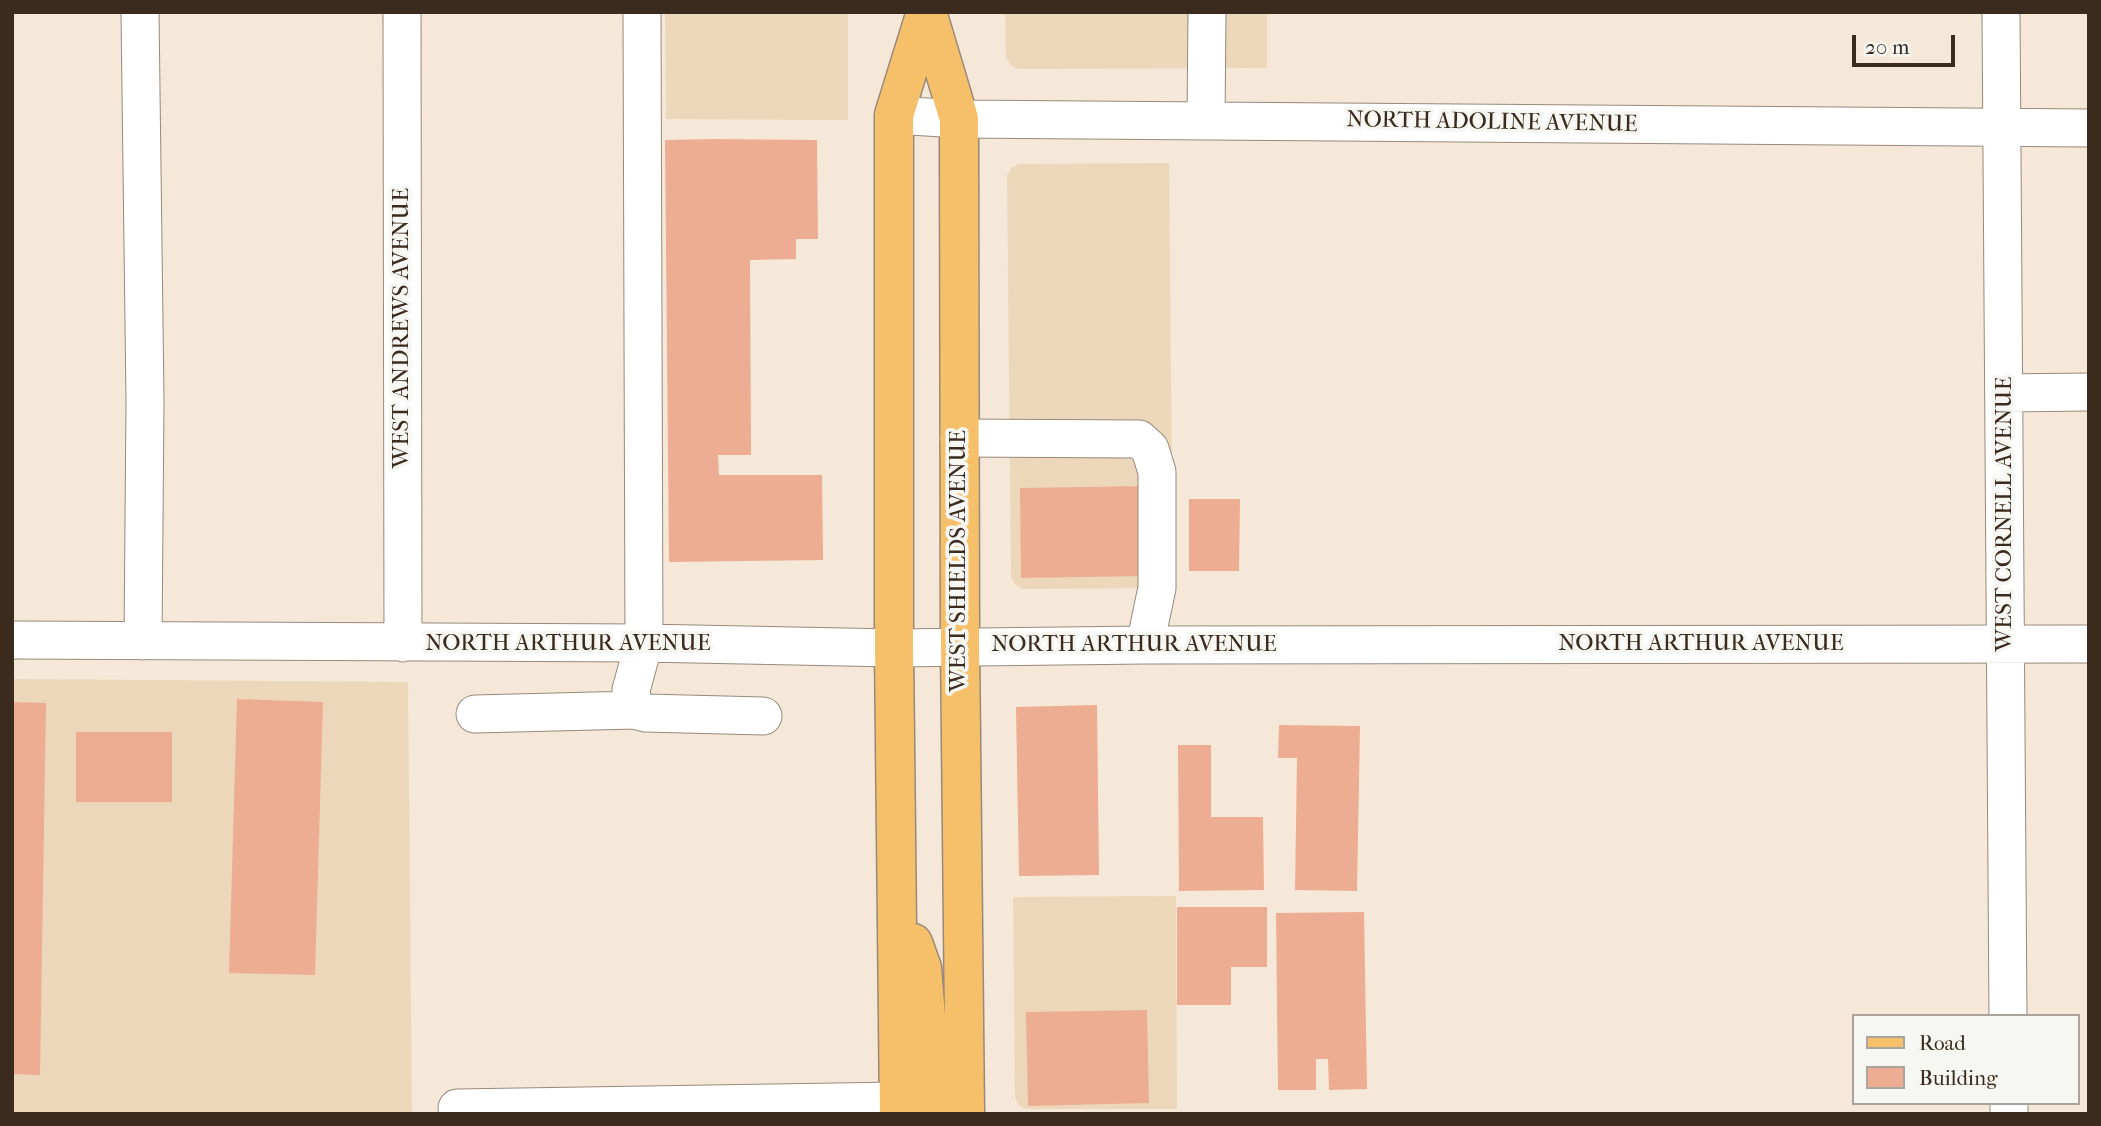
<!DOCTYPE html>
<html>
<head>
<meta charset="utf-8">
<style>
  body { margin:0 }
  #map { position:relative; width:2101px; height:1126px; overflow:hidden; background:#f5e8d8; font-family:"IM FELL French Canon",serif }
  canvas { display:block }
  .frame { position:absolute; inset:0; border:14px solid #3b2a1e; pointer-events:none }
  .legend { position:absolute; left:1852px; top:1014px; width:228px; height:91px; box-sizing:border-box; background:#f6f6f2; border:2px solid #aba49d; margin:0; padding:9px 12px; list-style:none; font-size:21px; color:#3b2a1e }
  .legend li { display:flex; align-items:center; gap:14px; height:35px }
  .legend b { width:35px; border:2px solid #aba49d }
  .scale { position:absolute; left:1852px; top:35px; width:103px; height:32px; box-sizing:border-box; border:4px solid #3b2a1e; border-top:0; padding-left:9px; font-size:21px; line-height:24px; white-space:nowrap; color:#3b2a1e; -webkit-text-stroke:5px #f6f6f2; paint-order:stroke }
</style>
</head>
<body>
<div id="map">
<canvas width="2101" height="1126"></canvas>
<div class="frame"></div>
<ul class="legend">
<li><b style="height:9px;background:#f6c06b"></b>Road</li>
<li><b style="height:19px;background:#edad92"></b>Building</li>
</ul>
<div class="scale">20 m</div>
</div>
<script>
const c = document.querySelector('canvas').getContext('2d');
c.lineJoin = 'round';
function fillPath(path, color) { c.fillStyle = color; c.fill(path, 'evenodd'); }
const toPath = rows => new Path2D(rows.map(r => 'M' + r).join(''));
function stroke(path, color, width, dash) { c.strokeStyle = color; c.lineWidth = width; c.lineCap = dash ? 'butt' : 'round'; c.setLineDash(dash || []); c.stroke(path); }
function write(font, color, halo, rows, align = 'center') {
  c.font = font + ' "IM FELL French Canon",serif'; c.lineWidth = 7; c.setLineDash([]); c.textBaseline = 'middle'; c.strokeStyle = halo; c.fillStyle = color; for (const [text, x, y, turn = 0] of rows) {
    c.save(); c.translate(x, y); c.rotate((+turn || 0) * Math.PI / 180); c.textAlign = isNaN(turn) ? turn : align; if (halo) c.strokeText(text, 0, 0); c.fillText(text, 0, 0); c.restore();
  }
}
fillPath(toPath([
  [665,12,848,12,848,120,666,119],
  [1005,12,1267,12,1267,68,1019,69,1011,66,1006,57],
  [1169,163,1173,588,1023,589,1015,585,1011,577,1007,176,1011,168,1019,164],
  [12,679,408,682,412,1114,12,1114],
  [1176,896,1177,1109,1027,1109,1019,1106,1015,1097,1013,897]
]), '#ecd7ba');
fillPath(toPath([
  [714,139,817,140,818,239,796,239,796,259,750,260,751,455,718,455,719,475,822,475,823,560,669,562,665,140],
  [1146,486,1147,576,1021,578,1020,488],
  [1189,499,1240,499,1239,571,1189,571],
  [237,699,323,702,315,975,229,973],
  [12,702,46,703,40,1075,12,1074],
  [1097,705,1099,875,1019,876,1016,707],
  [1279,725,1360,726,1357,891,1295,890,1297,758,1278,758],
  [76,732,172,732,172,802,76,802],
  [1178,745,1211,745,1211,817,1263,817,1264,890,1179,891],
  [1177,907,1267,907,1267,967,1231,967,1231,1005,1177,1005],
  [1364,912,1367,1089,1329,1090,1328,1059,1316,1059,1316,1090,1278,1090,1276,913],
  [1147,1010,1149,1103,1028,1106,1026,1012]
]), '#edad92');
const minor = toPath([
  [140,12,145,401,143,641],
  [402,12,403,643],
  [642,12,644,643,631,690,634,710,646,713,763,716],
  [2001,12,2008,1016],
  [894,115,959,119,2089,128],
  [1206,121,1207,12],
  [2004,393,2089,392],
  [959,438,1139,439,1150,449,1157,472,1157,588,1145,645],
  [12,640,644,643,894,648,1145,645,2089,644],
  [475,714,634,710],
  [2009,1103,2009,1114],
  [457,1108,899,1101]
]);
const major = toPath([
  [927,12,959,119,960,646,965,1114],
  [913,943,922,968,934,1114],
  [899,1114,894,648,894,115,926,12]
]);
stroke(minor, '#98897b', 39);
stroke(major, '#98897b', 41);
stroke(minor, '#fff', 37);
stroke(major, '#f6c06b', 38);
write('23px', '#3b2a1e', '#f6f6f2', [
  ["NORTH ADOLINE AVENUE",1492,123,1],
  ["WEST ANDREWS AVENUE",402,328,-90],
  ["WEST CORNELL AVENUE",2005,514,-90],
  ["WEST SHIELDS AVENUE",959,561,-90],
  ["NORTH ARTHUR AVENUE",568,644],
  ["NORTH ARTHUR AVENUE",1701,644],
  ["NORTH ARTHUR AVENUE",1134,645]
]);
</script>
</body>
</html>
